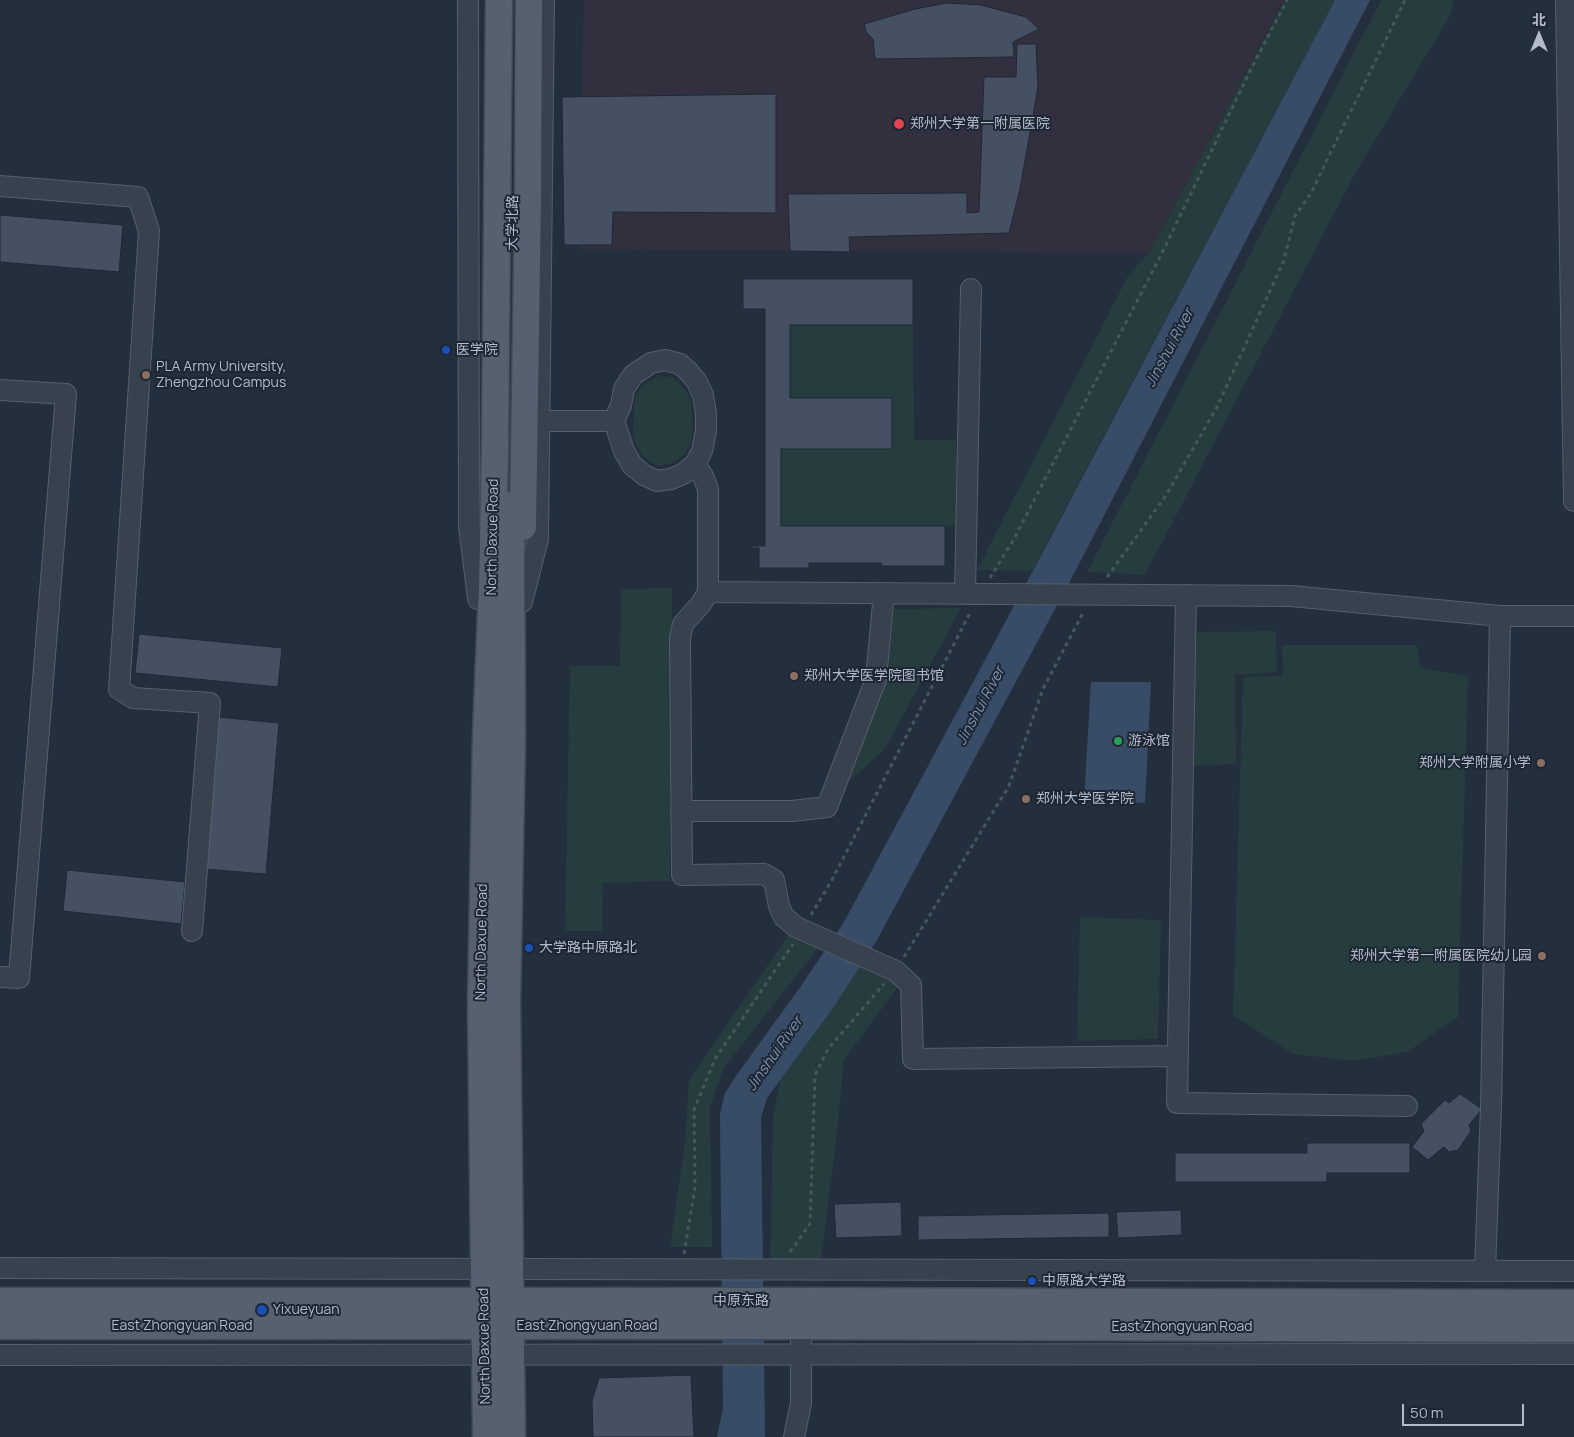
<!DOCTYPE html>
<html>
<head>
<meta charset="utf-8">
<style>
  body { margin:0 }
  #map { position:relative; width:1574px; height:1437px; overflow:hidden; background:#242f3e; font-family:Manrope,"Noto Sans SC",sans-serif }
  canvas { display:block }
  .north { position:absolute; left:1514px; top:10px; width:50px; height:50px; -webkit-text-stroke:4px #1d2633; paint-order:stroke; rotate:0deg; font-size:14px; font-weight:700; line-height:20px; text-align:center; color:#b4bcc9 }
  .north::after { content:''; display:block; margin:auto; width:18px; height:22px; background:#b4bcc9; clip-path:polygon(50% 0,100% 100%,50% 72%,0 100%) }
  .scale { position:absolute; left:1402px; top:1404px; width:122px; height:22px; box-sizing:border-box; border:2px solid #b4bcc9; border-top:0; padding-left:6px; font-size:15px; line-height:18px; white-space:nowrap; color:#b4bcc9; -webkit-text-stroke:4px #1d2633; paint-order:stroke }
</style>
</head>
<body>
<div id="map">
<canvas width="1574" height="1437"></canvas>
<div class="north">北</div>
<div class="scale">50 m</div>
</div>
<script>
const c = document.querySelector('canvas').getContext('2d');
c.lineJoin = 'round';
function fillPath(path, color) { c.fillStyle = color; c.fill(path, 'evenodd'); }
const toPath = rows => new Path2D(rows.map(r => 'M' + r).join(''));
function stroke(path, color, width, dash) { c.strokeStyle = color; c.lineWidth = width; c.lineCap = dash ? 'butt' : 'round'; c.setLineDash(dash || []); c.stroke(path); }
function write(font, color, halo, rows, align = 'center') {
  c.font = font + ' Manrope,"Noto Sans SC",sans-serif'; c.lineWidth = 4; c.setLineDash([]); c.textBaseline = 'middle'; c.strokeStyle = halo; c.fillStyle = color; for (const [text, x, y, turn = 0] of rows) {
    c.save(); c.translate(x, y); c.rotate((+turn || 0) * Math.PI / 180); c.textAlign = isNaN(turn) ? turn : align; if (halo) c.strokeText(text, 0, 0); c.fillText(text, 0, 0); c.restore();
  }
}
fillPath(toPath([
  [584,0,1284,0,1149,253,579,249]
]), '#32303f');
fillPath(toPath([
  [1285,0,1335,0,1032,571,977,570,1129,274,1149,253],
  [1381,0,1454,0,1449,18,1357,170,1145,575,1087,572],
  [790,325,913,325,914,440,956,440,956,526,781,526,781,449,892,398,790,398],
  [664,376,674,378,686,391,691,400,693,429,690,444,685,454,676,461,668,464,659,466,650,462,642,455,636,444,633,434,634,408,636,396,642,386,656,377],
  [672,588,670,881,603,883,602,931,565,931,570,666,620,666,621,589],
  [961,608,885,749,844,786,888,672,894,609],
  [1276,631,1277,672,1235,675,1236,764,1194,766,1196,632],
  [1282,645,1417,645,1420,668,1468,676,1458,1017,1407,1052,1353,1061,1293,1054,1233,1015,1243,677,1283,676],
  [1080,917,1161,920,1158,1039,1077,1041],
  [789,934,819,947,723,1069,710,1108,712,1247,670,1247,685,1142,689,1080],
  [859,967,900,984,844,1060,837,1133,821,1262,770,1259,773,1118,780,1081]
]), '#263c3f');
fillPath(toPath([
  [1335,0,1370,0,1077,568,877,940,833,1008,767,1098,761,1118,765,1437,717,1437,723,1408,720,1114,725,1093,736,1076,801,986,844,922,1043,552],
  [1091,682,1151,682,1145,803,1084,801]
]), '#394c67');
const building = toPath([
  [947,3,981,5,1026,17,1039,29,1013,42,1014,57,875,59,873,39,866,32,864,24,915,9,947,3],
  [1017,44,1036,44,1038,87,1020,189,1009,233,849,237,850,252,790,251,788,194,967,193,967,213,979,212,984,77,1016,77,1017,44],
  [776,94,776,213,613,212,612,245,564,245,562,97,776,94],
  [0,215,123,225,119,272,0,262,0,215],
  [743,279,913,279,913,325,790,325,790,398,892,398,892,449,781,449,781,526,945,526,945,566,882,566,881,563,809,563,809,568,759,568,759,548,751,548,751,546,765,546,765,309,743,309,743,279],
  [139,634,282,648,278,687,135,673,139,634],
  [218,717,279,723,266,874,204,869,218,717],
  [67,870,185,882,181,924,63,911,67,870],
  [1460,1094,1482,1109,1469,1125,1471,1131,1458,1150,1449,1152,1444,1147,1428,1160,1412,1147,1424,1131,1421,1124,1445,1100,1449,1103,1460,1094],
  [1307,1143,1410,1143,1410,1173,1327,1173,1327,1182,1175,1182,1175,1153,1307,1153,1307,1143],
  [901,1202,902,1236,836,1238,834,1204,901,1202],
  [1181,1210,1182,1235,1118,1238,1116,1212,1181,1210],
  [1109,1213,1109,1237,918,1240,918,1216,1109,1213],
  [691,1375,694,1437,593,1437,592,1401,599,1378,691,1375]
]);
fillPath(building, '#455162');
stroke(building, '#1f2835', 1);
const minor = toPath([
  [468,0,469,526,478,599],
  [1566,0,1574,501],
  [0,186,138,197,149,231,119,689,133,698,210,703,192,931],
  [665,360,680,364,689,372,697,382,703,395,706,414,706,431,702,451,695,464,683,474,671,479,657,481,644,475,632,465,624,451,614,421,621,405,624,389,633,375,651,363,665,360],
  [0,390,66,394,19,978,0,977],
  [539,421,614,421],
  [695,464,703,476,708,489,708,592,701,604,683,624,680,638,682,875,764,874,774,880,779,906,784,917,796,927,896,971,911,985,913,1059,1178,1056],
  [708,592,1291,596,1500,616,1574,616],
  [965,594,971,289],
  [1186,595,1177,1103,1407,1106],
  [522,602,538,539,544,0],
  [681,811,792,811,827,807,876,679,884,593],
  [0,1268,1574,1271],
  [1485,1270,1491,1107,1500,616],
  [0,1355,1574,1354],
  [794,1437,801,1403,801,1340]
]);
const major = toPath([
  [511,505,512,737,507,1002,512,1437],
  [523,527,528,198,529,0],
  [0,1301,790,1301,1574,1303],
  [0,1326,801,1326,1574,1329],
  [486,1437,481,1003,486,735,492,588,495,446,499,0]
]);
stroke(minor, '#565f6c', 22);
stroke(major, '#414a57', 29);
stroke(toPath([
  [1107,577,1165,497,1217,407,1284,260,1295,216,1311,193,1405,0],
  [990,578,1015,537,1164,249,1251,69,1287,0],
  [811,915,833,878,971,611],
  [904,957,1009,786,1043,689,1084,611],
  [790,1252,810,1224,815,1075,828,1049,884,984],
  [684,1254,695,1188,694,1110,715,1059,793,944]
]), '#44595c', 3, [4, 4]);
stroke(minor, '#38414e', 20);
stroke(major, '#56606e', 26);
for (const [x, y, r, color] of [
  [899,124,6,"#e0444e"],
  [446,350,5,"#1a4fb4"],
  [146,375,5,"#8d6e63"],
  [794,676,5,"#8d6e63"],
  [1118,741,5,"#2e9e5b"],
  [1541,763,5,"#8d6e63"],
  [1026,799,5,"#8d6e63"],
  [529,948,5,"#1a4fb4"],
  [1542,956,5,"#8d6e63"],
  [1032,1281,5,"#1a4fb4"],
  [262,1310,6,"#1a4fb4"]
]) { const dot = new Path2D(); dot.arc(x, y, r, 0, 2 * Math.PI); c.fillStyle = color; c.fill(dot); stroke(dot, '#1d2633', 2); }
write('14px', '#b4bcc9', '#1d2633', [
  ["郑州大学第一附属医院",910,124],
  ["医学院",456,350],
  ["PLA Army University,",156,367],
  ["Zhengzhou Campus",156,383],
  ["郑州大学医学院图书馆",804,676],
  ["游泳馆",1128,741],
  ["郑州大学附属小学",1531,763,"right"],
  ["郑州大学医学院",1036,799],
  ["大学路中原路北",539,948],
  ["郑州大学第一附属医院幼儿园",1532,956,"right"],
  ["中原路大学路",1042,1281],
  ["Yixueyuan",273,1310]
], 'left');
write('14px', '#b4bcc9', '#1d2633', [
  ["大学北路",513,223,-89],
  ["North Daxue Road",493,537,-89],
  ["North Daxue Road",482,942,-89],
  ["中原东路",741,1301],
  ["East Zhongyuan Road",182,1326],
  ["East Zhongyuan Road",587,1326],
  ["East Zhongyuan Road",1182,1327],
  ["North Daxue Road",485,1346,-91]
]);
write('italic 15px', '#7c92b1', '#1d2633', [
  ["Jinshui River",1170,348,-62],
  ["Jinshui River",981,706,-62],
  ["Jinshui River",775,1054,-55]
]);
</script>
</body>
</html>
